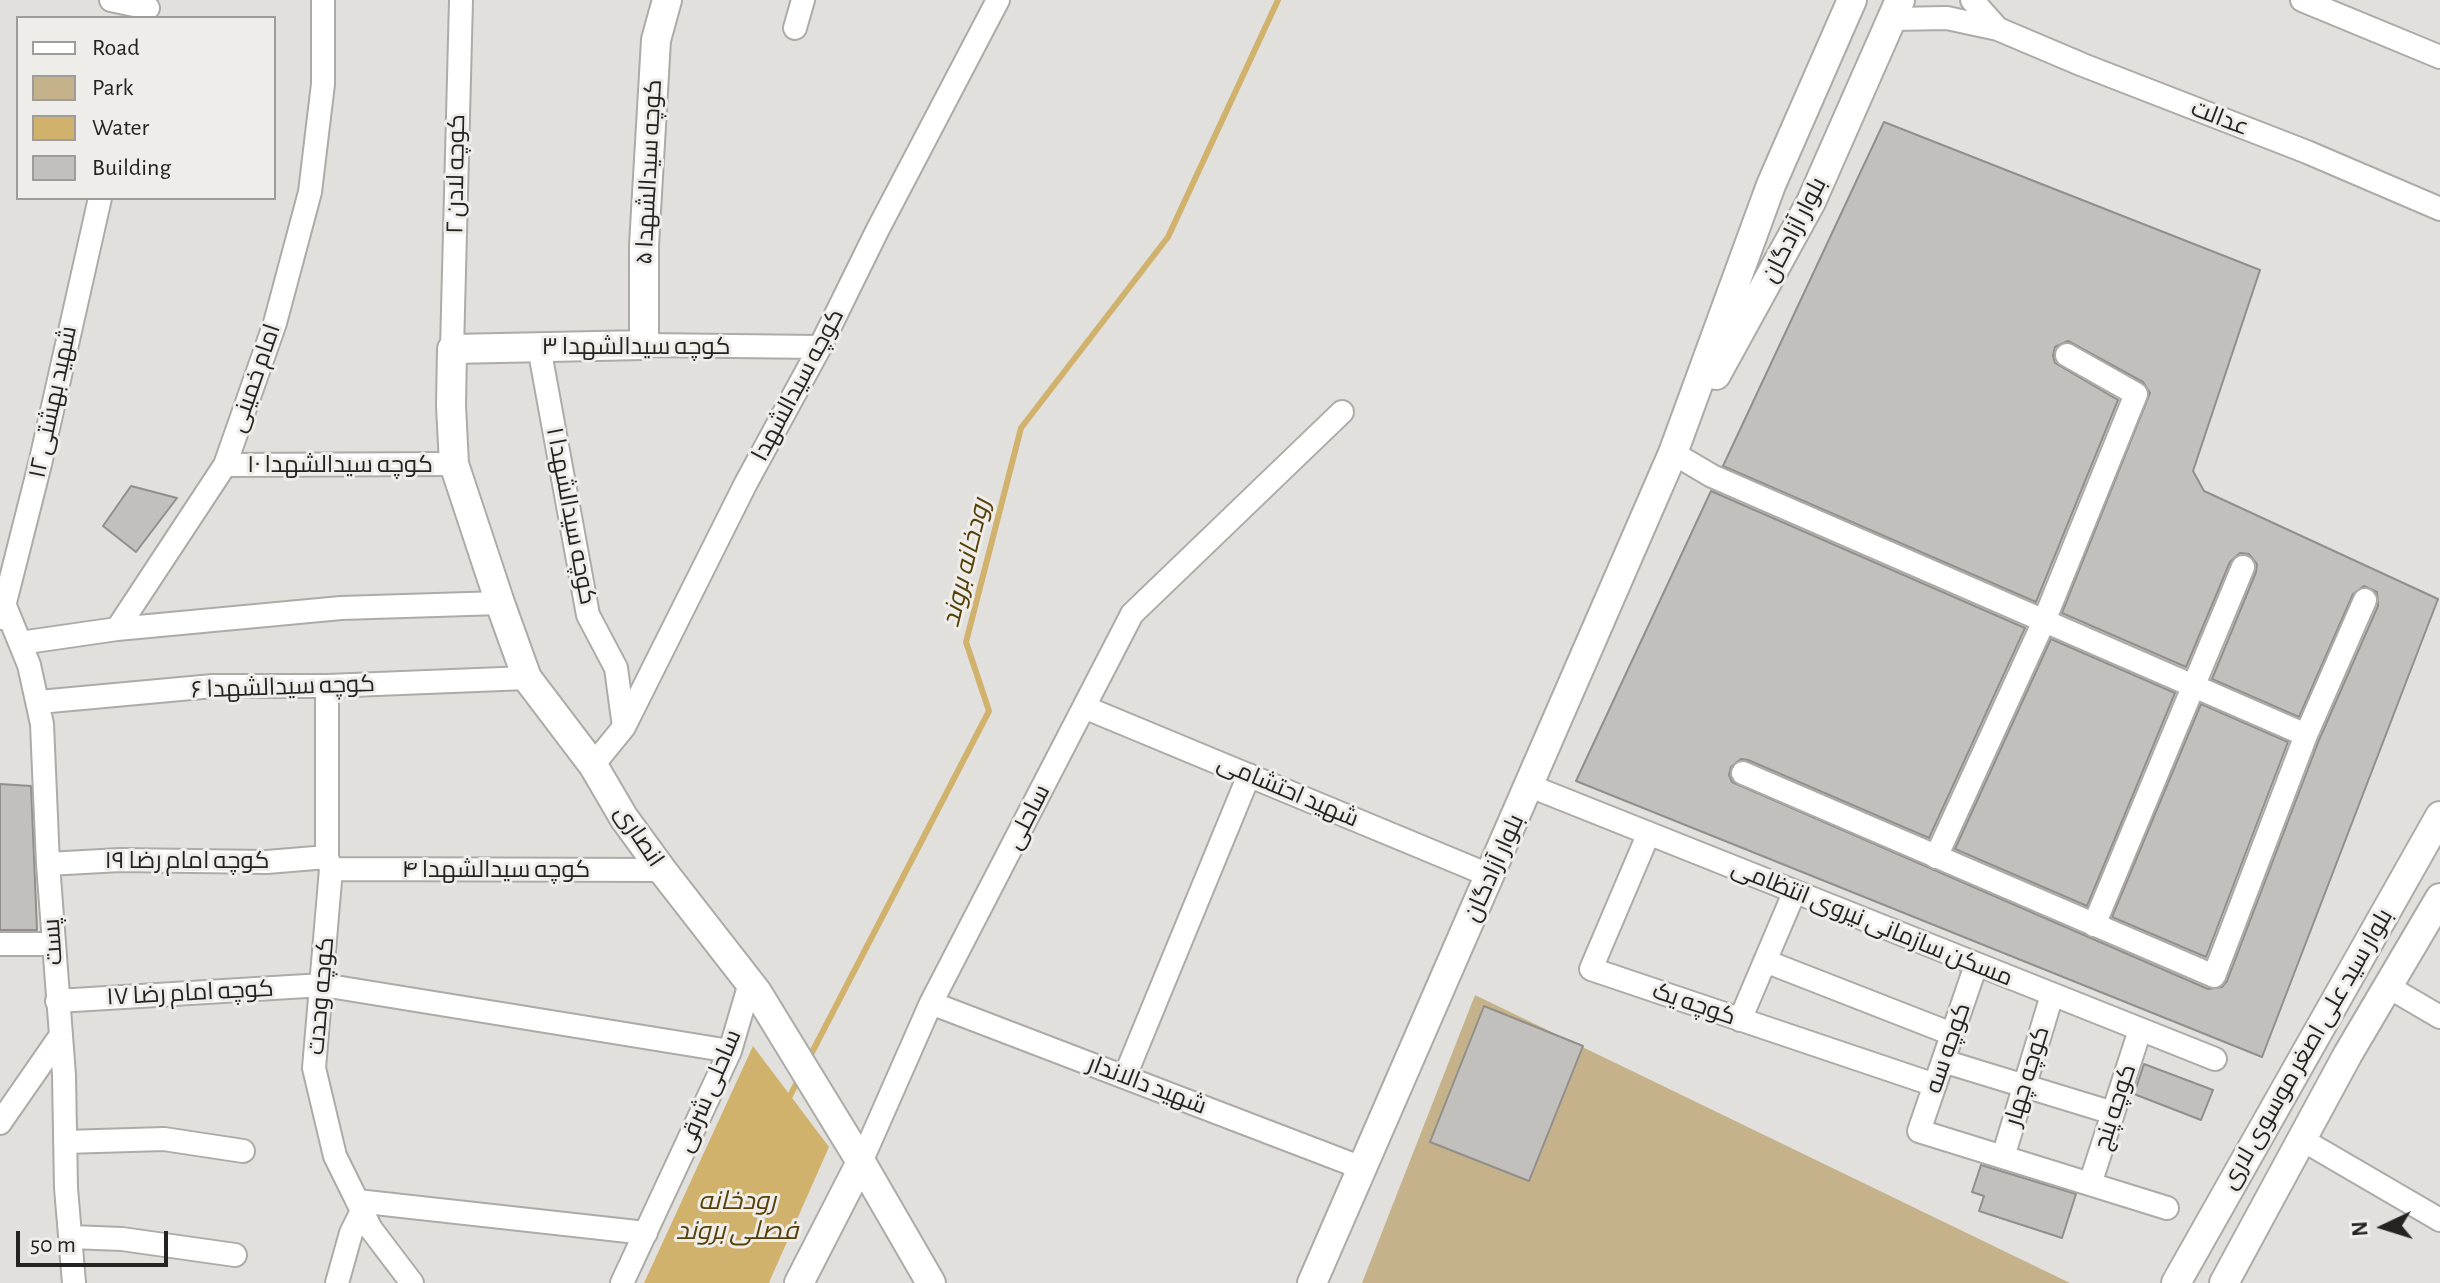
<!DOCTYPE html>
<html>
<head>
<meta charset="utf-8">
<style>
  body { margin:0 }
  #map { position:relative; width:2440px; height:1283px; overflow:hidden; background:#e1e0dc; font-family:"Alegreya Sans",sans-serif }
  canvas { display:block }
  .legend { position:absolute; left:16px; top:16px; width:260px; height:184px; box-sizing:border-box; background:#efede9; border:2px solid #9e9c99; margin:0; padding:10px 14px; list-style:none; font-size:24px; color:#242321 }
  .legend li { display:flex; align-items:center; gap:16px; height:40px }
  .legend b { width:40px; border:2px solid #9e9c99 }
  .north { position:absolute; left:2344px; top:1187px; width:80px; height:80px; -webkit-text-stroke:6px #efede9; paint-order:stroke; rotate:266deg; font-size:22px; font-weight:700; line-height:32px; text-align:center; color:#242321 }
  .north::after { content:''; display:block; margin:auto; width:28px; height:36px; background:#242321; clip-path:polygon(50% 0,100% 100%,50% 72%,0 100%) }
  .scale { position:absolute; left:16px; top:1231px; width:152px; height:36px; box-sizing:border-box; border:4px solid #242321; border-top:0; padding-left:10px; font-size:24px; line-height:28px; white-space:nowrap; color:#242321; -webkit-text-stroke:6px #efede9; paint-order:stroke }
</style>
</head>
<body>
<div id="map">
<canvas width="2440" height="1283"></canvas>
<ul class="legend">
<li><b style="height:10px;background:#fff"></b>Road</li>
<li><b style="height:22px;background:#c5b28b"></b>Park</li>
<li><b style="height:22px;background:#d1b26d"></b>Water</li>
<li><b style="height:22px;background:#c2c0bc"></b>Building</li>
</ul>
<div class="north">N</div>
<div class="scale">50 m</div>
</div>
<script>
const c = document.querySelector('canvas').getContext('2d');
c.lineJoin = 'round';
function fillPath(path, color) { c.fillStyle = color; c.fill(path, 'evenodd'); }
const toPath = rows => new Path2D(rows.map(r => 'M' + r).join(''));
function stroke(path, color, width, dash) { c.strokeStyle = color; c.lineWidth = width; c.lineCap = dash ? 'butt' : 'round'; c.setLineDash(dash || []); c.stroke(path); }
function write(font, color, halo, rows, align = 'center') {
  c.font = font + ' "Alegreya Sans",Cairo,sans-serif'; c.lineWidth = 6; c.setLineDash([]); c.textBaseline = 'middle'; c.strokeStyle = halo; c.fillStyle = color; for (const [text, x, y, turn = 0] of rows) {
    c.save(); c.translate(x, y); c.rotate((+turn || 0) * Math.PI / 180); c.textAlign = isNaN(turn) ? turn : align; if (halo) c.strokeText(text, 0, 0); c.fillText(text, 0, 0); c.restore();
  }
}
fillPath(toPath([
  [1475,995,2070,1283,1362,1283]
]), '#c5b28b');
fillPath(toPath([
  [753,1046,829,1147,771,1278,769,1283,644,1283]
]), '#d1b26d');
stroke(toPath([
  [808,1060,989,711,966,642,1021,428,1168,237,1278,0],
  [788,1100,799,1078]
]), '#d1b26d', 6);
const building = toPath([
  [1884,122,2260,270,2193,471,2204,491,2438,599,2262,1057,1576,781,1711,491,2025,628,1929,838,1748,760,1741,759,1731,767,1729,775,1732,782,2208,989,2222,987,2227,981,2319,740,2378,606,2377,592,2364,586,2353,594,2299,717,2212,679,2256,572,2257,564,2249,554,2240,553,2230,562,2186,667,2062,613,2150,393,2143,382,2068,341,2055,347,2053,356,2055,363,2118,400,2036,602,1723,466,1884,122],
  [131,486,177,498,136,552,103,526,131,486],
  [2051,639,2175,693,2087,906,1955,849,2051,639],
  [2201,704,2288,742,2206,957,2112,917,2201,704],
  [0,784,31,786,37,930,0,930,0,784],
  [1484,1006,1583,1046,1529,1181,1430,1142,1484,1006],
  [2144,1064,2213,1090,2201,1120,2134,1094,2144,1064],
  [1981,1165,2076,1194,2062,1238,1979,1211,1984,1196,1972,1192,1981,1165]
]);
fillPath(building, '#c2c0bc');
stroke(building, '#918f8b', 2);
const minor = toPath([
  [111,0,148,8],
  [1972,0,1998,29],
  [2302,0,2440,57],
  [1892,19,1947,18,1998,29,2083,65,2307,152,2440,209],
  [795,28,803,0],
  [644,345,820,347],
  [539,347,588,615,616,668,624,727],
  [452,349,461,0],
  [1673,453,1712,476,2306,735],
  [225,465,454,464],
  [5,606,29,665,42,724,48,864,64,1075,66,1188,74,1283],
  [1,618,40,464,100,198],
  [117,629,341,608,500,603],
  [20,643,117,629,225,465,275,323,310,192,323,84,323,0],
  [327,686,327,857,331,869,314,1068,335,1156,371,1229,412,1283],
  [39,702,213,686,327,686,527,678],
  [1084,707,1491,876],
  [593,765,624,727,746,483,820,347,877,231,998,0],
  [1743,773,2214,976,2306,735,2365,600],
  [1530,786,2215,1059],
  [1648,835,1591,969,1935,1085],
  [1936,857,2044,621,2136,394,2067,355],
  [48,864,120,860,267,862,327,857],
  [331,869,662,870],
  [2094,925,2243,567],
  [0,944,53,944],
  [1765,961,1952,1034],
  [1976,965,1919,1131,2167,1208],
  [2387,986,2440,1017],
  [57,1001,323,985,730,1051],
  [931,1003,1362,1168],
  [1740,1020,1794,893],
  [1943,1061,2113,1113],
  [1125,1076,1249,775],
  [0,1123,59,1038],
  [2301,1139,2440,1220],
  [65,1142,164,1139,243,1151],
  [2003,1157,2052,995],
  [861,1162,931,1003,1132,614,1342,412],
  [2090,1184,2140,1030],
  [357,1201,646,1233],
  [71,1237,122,1239,235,1255],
  [337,1283,351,1233,362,1211],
  [622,1283,730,1051,750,983]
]);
const major = toPath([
  [667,0,656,40,644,245,644,345,452,349,451,406,454,464,500,603,527,678,593,765,624,818,662,870,757,992,861,1162,931,1283],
  [1716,375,1811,202,1900,0],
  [799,1283,861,1162],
  [1312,1283,1673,453,1771,185,1852,0],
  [2176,1283,2440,816],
  [2224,1283,2348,1054,2440,898]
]);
stroke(minor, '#acaba7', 26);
stroke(major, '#acaba7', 32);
stroke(minor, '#fff', 22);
stroke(major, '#fff', 28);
write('24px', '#242321', '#efede9', [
  ["عدالت",2220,118,21],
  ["کوچه سیدالشهدا ۵",649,172,-87],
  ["کوچه لادن ۲",456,174,-89],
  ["بلوار آزادگان",1794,230,-63],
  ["کوچه سیدالشهدا ۳",636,347],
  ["امام خمینی",255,378,-71],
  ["کوچه سیدالشهدا",798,385,-62],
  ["شهید بهشتی ۱۲",53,402,-78],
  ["کوچه سیدالشهدا ۱۰",340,465],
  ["کوچه سیدالشهدا ۱",571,516,79],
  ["کوچه سیدالشهدا ۶",283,687,-2],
  ["شهید احتشامی",1288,791,23],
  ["ساحلی",1028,817,-63],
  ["انصاری",639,836,56],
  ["کوچه امام رضا ۱۹",187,861],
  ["بلوار آزادگان",1494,868,-66],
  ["کوچه سیدالشهدا ۴",496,870],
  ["مسکن سازمانی نیروی انتظامی",1872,923,22],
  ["پست",53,942,-94],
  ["کوچه امام رضا ۱۷",190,993,-3],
  ["کوچه وحدت",321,996,-85],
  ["کوچه یک",1694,1004,19],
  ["کوچه سه",1948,1048,-71],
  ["بلوار سید علی اصغر موسوی لاری",2307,1049,-60],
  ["کوچه چهار",2027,1076,-73],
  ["شهید دالاندار",1147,1085,21],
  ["ساحلی شرقی",709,1091,-67],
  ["کوچه پنج",2115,1107,-72]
]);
write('italic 26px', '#564007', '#efede9', [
  ["رودخانه بروند",966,563,-76],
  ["رودخانه",737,1201],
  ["فصلی بروند",737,1231]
]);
</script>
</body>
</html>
